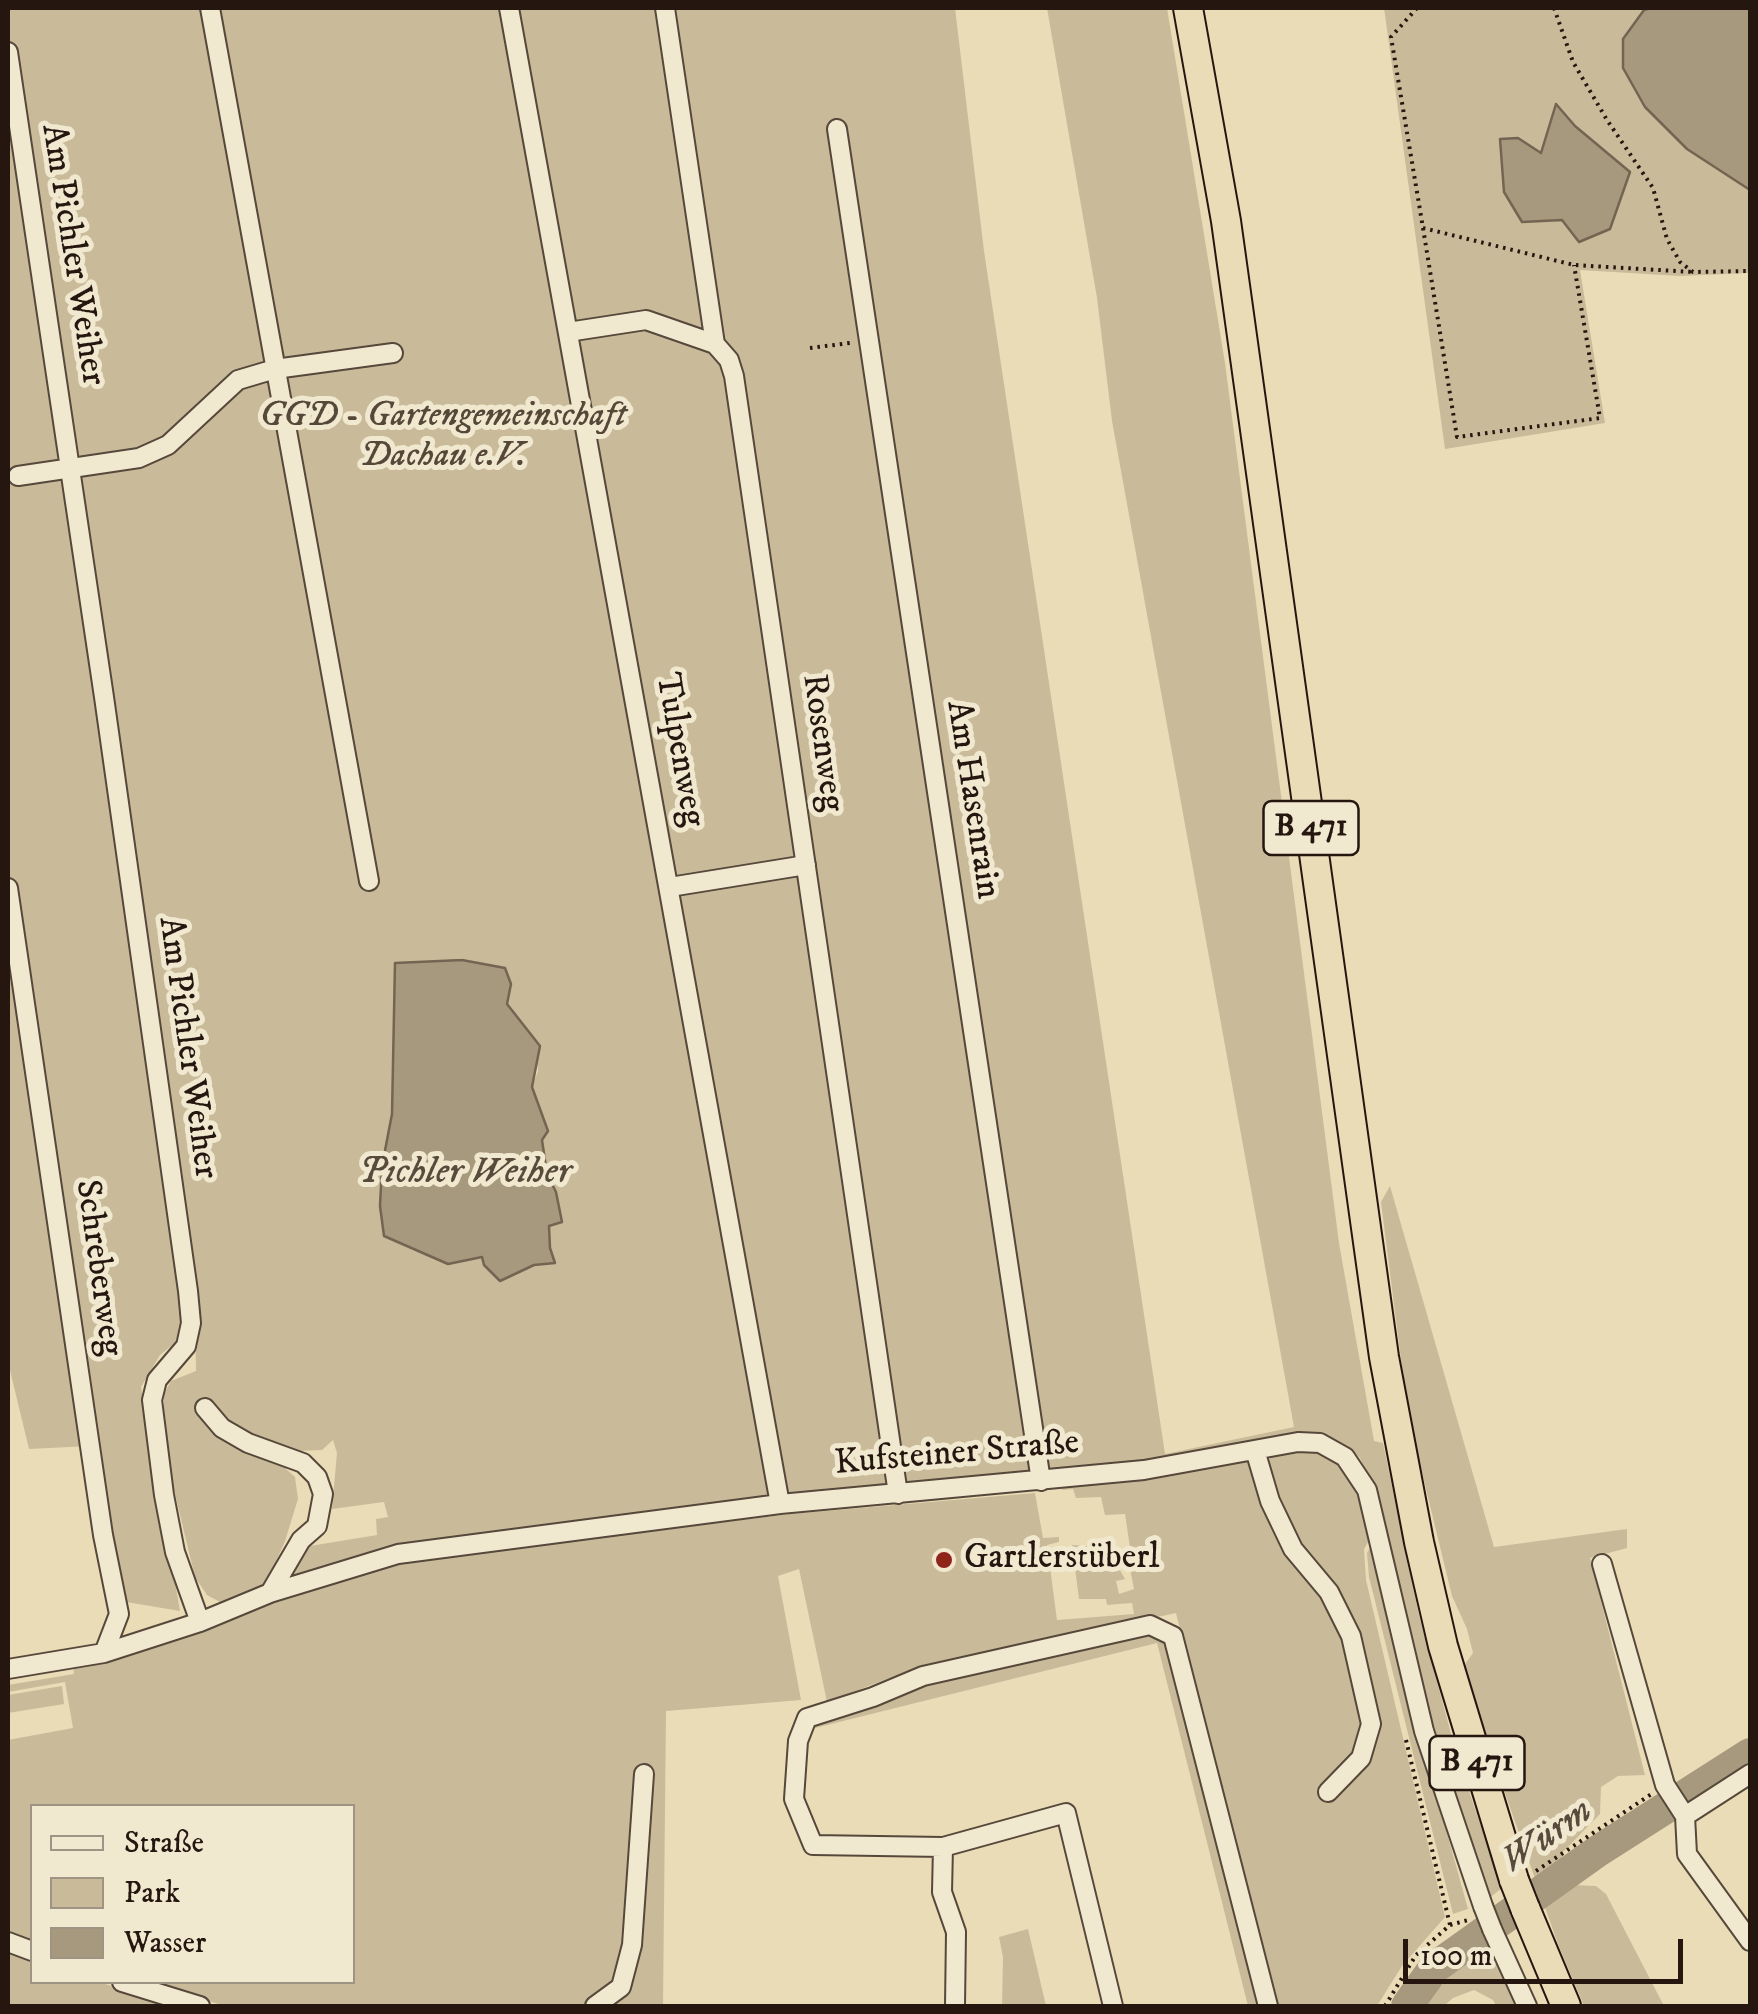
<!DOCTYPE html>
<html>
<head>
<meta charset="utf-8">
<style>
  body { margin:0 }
  #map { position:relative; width:1758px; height:2014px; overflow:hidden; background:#eadcb6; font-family:"IM FELL DW Pica",serif }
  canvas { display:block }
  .frame { position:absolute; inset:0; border:10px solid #251710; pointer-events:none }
  .legend { position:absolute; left:30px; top:1804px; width:325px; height:180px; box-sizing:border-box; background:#f1e8d0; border:2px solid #9f9483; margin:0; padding:12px 18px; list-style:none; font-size:30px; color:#251710 }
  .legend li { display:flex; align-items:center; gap:20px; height:50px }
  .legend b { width:50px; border:2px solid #9f9483 }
  .scale { position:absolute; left:1403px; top:1939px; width:280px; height:45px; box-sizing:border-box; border:5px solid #251710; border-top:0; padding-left:12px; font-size:30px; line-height:35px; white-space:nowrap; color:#251710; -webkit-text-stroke:8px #f1e8d0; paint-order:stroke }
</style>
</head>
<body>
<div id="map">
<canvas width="1758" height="2014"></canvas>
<div class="frame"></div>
<ul class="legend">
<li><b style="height:12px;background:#f1e8d0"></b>Straße</li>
<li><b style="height:28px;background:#c9bb9a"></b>Park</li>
<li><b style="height:28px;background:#a7997e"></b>Wasser</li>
</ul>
<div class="scale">100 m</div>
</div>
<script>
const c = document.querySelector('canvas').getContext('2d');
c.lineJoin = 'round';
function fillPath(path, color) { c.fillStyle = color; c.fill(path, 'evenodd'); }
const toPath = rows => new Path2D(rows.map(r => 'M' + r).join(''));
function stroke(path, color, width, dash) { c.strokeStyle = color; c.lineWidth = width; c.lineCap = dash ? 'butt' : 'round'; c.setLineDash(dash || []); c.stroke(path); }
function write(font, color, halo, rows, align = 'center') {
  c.font = font + ' "IM FELL DW Pica",serif'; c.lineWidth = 10; c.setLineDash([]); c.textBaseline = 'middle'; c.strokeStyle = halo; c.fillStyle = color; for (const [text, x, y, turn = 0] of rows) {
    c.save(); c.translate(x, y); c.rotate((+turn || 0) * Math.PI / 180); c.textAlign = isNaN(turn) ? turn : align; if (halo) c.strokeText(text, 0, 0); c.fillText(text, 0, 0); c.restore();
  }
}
fillPath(toPath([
  [8,8,955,8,984,251,1165,1454,1294,1427,1112,421,1097,298,1047,8,1167,8,1225,363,1339,1243,1374,1441,1383,1443,1419,1615,1457,1756,1502,1888,1488,1899,1442,1760,1421,1689,1375,1490,1360,1458,1348,1446,1326,1435,1292,1433,1110,1466,1107,1463,395,1544,281,1582,310,1546,377,1535,376,1519,388,1517,384,1502,332,1509,337,1453,333,1440,322,1450,297,1451,286,1469,295,1477,298,1499,285,1541,265,1587,236,1601,220,1602,207,1595,195,1577,173,1486,163,1426,164,1394,171,1381,196,1371,195,1314,176,1342,160,1355,141,1387,180,1611,120,1601,90,1446,29,1449,8,1362],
  [462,960,505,969,511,984,507,1004,540,1046,537,1056,538,1071,532,1087,548,1131,542,1140,547,1174,556,1192,562,1221,549,1226,550,1248,555,1263,534,1265,514,1275,483,1257,415,1251,384,1236,380,1206,382,1166,392,1114,395,963],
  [1384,8,1750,8,1750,273,1680,276,1580,270,1605,423,1445,449],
  [1557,105,1575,126,1630,172,1501,166,1518,139,1541,153],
  [1390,1186,1494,1547,1627,1529,1627,1548,1590,1558,1645,1775,1618,1776,1601,1787,1600,1814,1561,1854,1573,1885,1596,1886,1606,1894,1664,2006,1584,2006,1559,1947,1480,1722,1463,1667,1473,1653,1467,1629,1452,1596,1408,1415,1381,1202],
  [1279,1451,1322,1451,1339,1461,1352,1476,1361,1500,1371,1537,1364,1549,1366,1580,1445,1917,1402,1966,1377,2006,1273,2006,1176,1613,905,1672,827,1702,799,1569,778,1576,801,1700,666,1711,663,2006,226,2006,140,1982,352,1982,352,1806,32,1806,32,1943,8,1934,8,1740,73,1728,65,1682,8,1692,8,1685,74,1674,73,1665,104,1660,202,1631,278,1599,401,1561,790,1514,1035,1493,1043,1538,1059,1537,1059,1542,1047,1545,1057,1620,1134,1614,1132,1603,1107,1605,1106,1599,1079,1599,1072,1545,1098,1547,1114,1560,1125,1579,1116,1581,1119,1594,1134,1589,1130,1569,1133,1568,1125,1514,1105,1515,1101,1497,1076,1498,1073,1489,1062,1490,1064,1486,1243,1456,1265,1463],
  [1373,1543,1394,1642,1468,1909,1453,1914,1369,1577,1367,1553],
  [1146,1634,1156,1635,1166,1643,1263,2006,1248,2006,1157,1643,811,1729,827,1715,921,1680],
  [62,1686,64,1704,8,1713,8,1695],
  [1028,1929,1046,2006,1002,2006,1003,1957,999,1937],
  [1467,1944,1502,1951,1527,2006,1496,2006,1493,2000,1474,1990,1453,1998,1444,2006,1407,2006,1434,1968],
  [8,1951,32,1959,32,1982,99,1982,173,2006,8,2006]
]), '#c9bb9a');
const water = toPath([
  [1650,8,1750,8,1750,190,1687,149,1645,107,1623,68,1623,39,1644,10,1650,8],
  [1556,104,1575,126,1630,172,1610,229,1579,242,1562,220,1522,222,1504,192,1500,139,1518,138,1541,153,1556,104],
  [462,960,505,968,511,984,507,1004,540,1046,532,1087,548,1131,542,1140,547,1174,556,1192,562,1222,549,1226,550,1248,555,1263,534,1265,500,1281,484,1265,482,1257,448,1264,384,1236,380,1206,382,1166,392,1114,395,963,462,960]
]);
fillPath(water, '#a7997e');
stroke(water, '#736552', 2.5);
stroke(toPath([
  [1407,2006,1434,1968,1598,1851,1750,1754]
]), '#a7997e', 32);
const minor = toPath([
  [210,8,369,881],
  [509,8,780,1504],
  [665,8,715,344,729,360,734,376,898,1494],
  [8,52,104,697,188,1291,191,1323,186,1346,157,1380,152,1400,164,1495,175,1552,200,1622],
  [837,129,1041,1481],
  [568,332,646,320,715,344],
  [18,476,139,458,168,445,238,380,275,369,393,353],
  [670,887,806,865],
  [8,888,103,1535,119,1614,104,1653],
  [205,1408,222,1428,248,1443,303,1463,317,1477,323,1494,317,1526,301,1540,270,1593],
  [1255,1450,1270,1501,1293,1549,1329,1592,1351,1636,1371,1724,1361,1758,1328,1792],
  [1602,1564,1665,1785,1685,1816,1687,1854,1750,1941],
  [8,1669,104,1653,200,1622,270,1593,398,1554,780,1504,1144,1470,1298,1442,1320,1443,1345,1457,1367,1490,1424,1731,1483,1906],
  [1685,1816,1750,1774],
  [943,1847,813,1845,794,1799,798,1741,807,1718,873,1697,923,1676,1150,1625,1173,1636,1268,2006],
  [1492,1929,1527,2006],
  [8,1942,32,1951],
  [122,1982,200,2006],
  [595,2006,621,1987,632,1945,644,1774],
  [955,2006,956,1932,942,1892,943,1847,1066,1813,1113,2006]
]);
const highway = toPath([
  [1188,8,1226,221,1384,1357,1419,1542,1443,1646,1514,1880],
  [1525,1908,1566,2006]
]);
stroke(minor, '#56483a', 22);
stroke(highway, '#251710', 32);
stroke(toPath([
  [1417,8,1391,37,1423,228,1574,265,1693,272],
  [1554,8,1573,62,1607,120,1653,188,1667,239,1680,262,1693,272,1750,271],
  [1423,228,1457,437,1600,418,1574,265],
  [810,348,850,343],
  [1406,1740,1450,1925],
  [1536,1871,1653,1793],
  [1385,2006,1416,1955,1450,1925,1468,1920]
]), '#251710', 4, [2.5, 5]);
stroke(minor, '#f1e8d0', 18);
stroke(highway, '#eadcb6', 28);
const minorBridge = toPath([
  [1483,1906,1492,1929]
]);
const highwayBridge = toPath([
  [1514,1880,1525,1908]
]);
stroke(minorBridge, '#56483a', 22, []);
stroke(highwayBridge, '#251710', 32, []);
stroke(minorBridge, '#f1e8d0', 18);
stroke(highwayBridge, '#eadcb6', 28);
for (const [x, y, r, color] of [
  [944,1560,10,"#8f2418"]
]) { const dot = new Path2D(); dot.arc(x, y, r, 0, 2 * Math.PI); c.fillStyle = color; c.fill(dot); stroke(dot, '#f1e8d0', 4); }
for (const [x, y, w] of [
  [1311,828,95],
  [1477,1763,95]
]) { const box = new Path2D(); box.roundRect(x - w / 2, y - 27, w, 54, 8); c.fillStyle = '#f1e8d0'; c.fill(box); stroke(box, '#251710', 2.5); }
write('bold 32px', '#251710', null, [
  ["B 471",1311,828],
  ["B 471",1477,1763]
]);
write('35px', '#251710', '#f1e8d0', [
  ["Am Pichler Weiher",71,255,81],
  ["Rosenweg",821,743,82],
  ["Tulpenweg",678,750,80],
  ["Am Hasenrain",971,800,81],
  ["Am Pichler Weiher",186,1048,82],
  ["Schreberweg",97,1268,82],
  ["Kufsteiner Straße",957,1455,-5]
]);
write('italic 35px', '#564839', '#f1e8d0', [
  ["GGD - Gartengemeinschaft",443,418],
  ["Dachau e.V.",443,458]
]);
write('35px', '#251710', '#f1e8d0', [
  ["Gartlerstüberl",964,1560]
], 'left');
write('italic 38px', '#594b3c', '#f1e8d0', [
  ["Pichler Weiher",465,1174],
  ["Würm",1548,1838,-35]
]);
</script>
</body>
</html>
